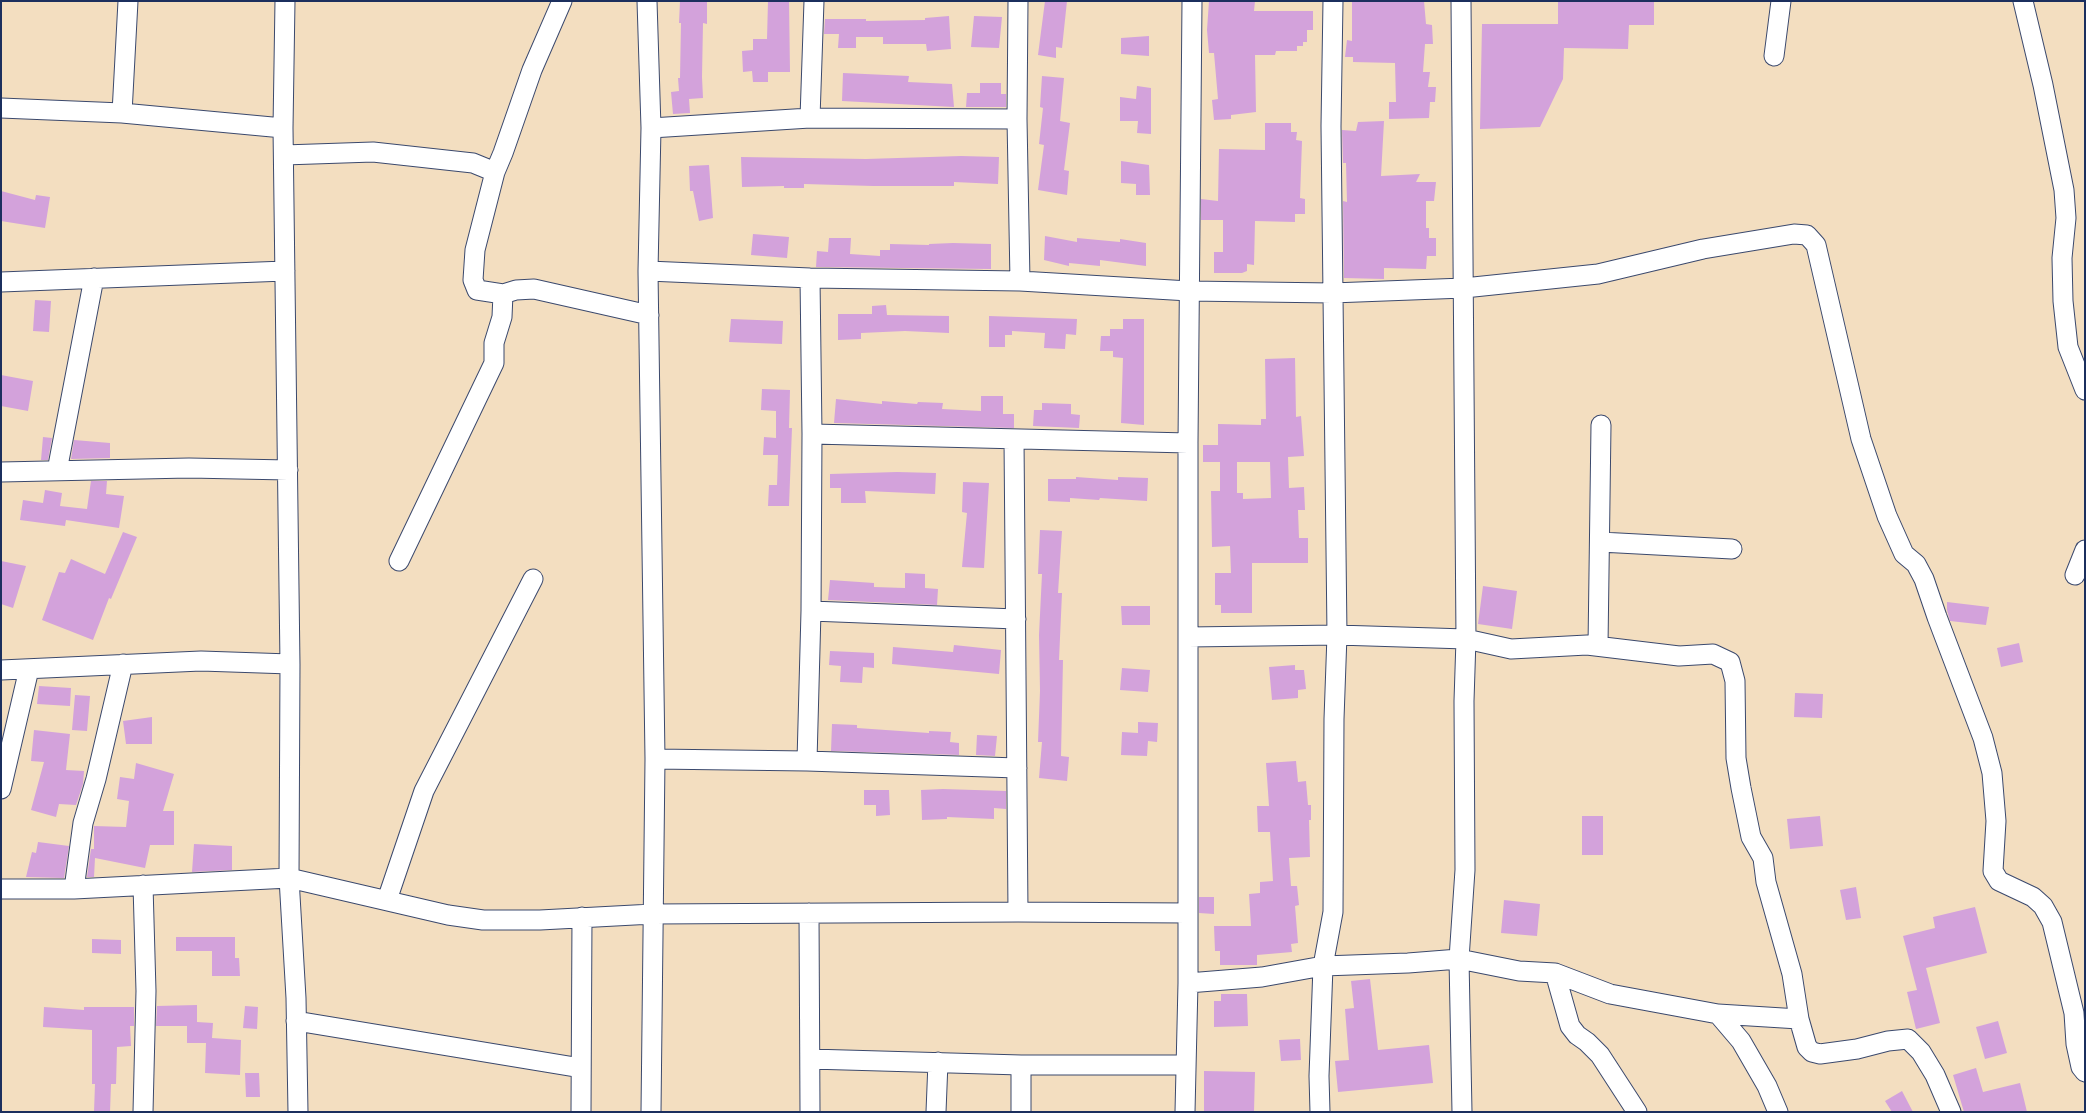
<!DOCTYPE html>
<html>
<head>
<meta charset="utf-8">
<style>
  body { margin:0 }
  #map { position:relative; width:2086px; height:1113px; overflow:hidden; background:#f3dec0; font-family:"IM FELL DW Pica",serif }
  canvas { display:block }
  .frame { position:absolute; inset:0; border:2px solid #1b2f5e; pointer-events:none }
</style>
</head>
<body>
<div id="map">
<canvas width="2086" height="1113"></canvas>
<div class="frame"></div>
</div>
<script>
const c = document.querySelector('canvas').getContext('2d');
c.lineJoin = 'round';
function fillPath(path, color) { c.fillStyle = color; c.fill(path, 'evenodd'); }
const toPath = rows => new Path2D(rows.map(r => 'M' + r).join(''));
function stroke(path, color, width, dash) { c.strokeStyle = color; c.lineWidth = width; c.lineCap = dash ? 'butt' : 'round'; c.setLineDash(dash || []); c.stroke(path); }
fillPath(toPath([
  [680,1,707,2,707,24,703,23,702,77,703,98,689,99,690,113,673,114,671,92,679,91,678,78,680,78,681,23,679,23],
  [768,1,789,1,790,72,768,72,768,82,753,82,752,71,743,72,742,51,753,50,753,39,767,39],
  [1045,1,1067,1,1062,48,1056,47,1056,58,1038,55],
  [1209,1,1255,1,1254,11,1313,11,1313,30,1307,30,1307,42,1303,42,1303,46,1297,46,1297,51,1276,51,1275,55,1255,55,1256,112,1231,115,1231,119,1214,120,1212,100,1218,99,1214,53,1209,53,1207,30],
  [1352,1,1424,1,1426,24,1432,25,1433,44,1425,44,1423,72,1430,72,1428,87,1436,87,1435,102,1430,102,1429,118,1389,119,1389,102,1396,102,1395,63,1353,62,1353,57,1345,57,1347,40,1352,41],
  [1558,1,1654,1,1654,25,1629,25,1628,49,1564,48,1563,79,1540,127,1480,129,1482,24,1558,24],
  [949,16,951,49,927,51,926,44,883,44,883,37,856,37,856,48,838,48,839,34,824,34,825,19,866,19,866,21,925,20,925,18],
  [974,16,1002,17,999,48,971,47],
  [1149,36,1149,56,1121,54,1121,38],
  [843,73,909,76,908,82,952,84,954,107,842,101],
  [1042,76,1064,78,1060,121,1070,123,1064,170,1069,171,1067,195,1038,190,1044,145,1039,144,1043,108,1040,107],
  [980,83,1001,83,1001,94,1006,94,1006,107,966,107,967,93,980,93],
  [1137,86,1151,88,1151,134,1137,133,1138,121,1120,121,1120,97,1136,99],
  [1384,121,1381,176,1420,174,1416,182,1436,182,1434,201,1426,201,1426,228,1429,228,1429,238,1436,238,1436,256,1427,256,1426,269,1384,268,1384,279,1344,278,1343,201,1347,202,1346,163,1343,163,1342,130,1356,131,1358,122],
  [1265,123,1291,123,1291,132,1297,132,1296,140,1302,141,1300,198,1305,199,1305,214,1295,214,1295,222,1255,221,1254,265,1247,264,1247,271,1242,273,1214,273,1214,252,1223,252,1223,220,1201,220,1201,199,1218,201,1219,149,1265,150],
  [961,156,999,157,998,184,954,182,954,186,873,186,804,184,804,188,784,188,784,186,742,187,741,157,866,159],
  [1121,161,1149,165,1150,195,1136,195,1136,184,1121,183],
  [709,165,713,218,699,221,693,191,690,191,689,166],
  [1,191,35,200,36,195,50,197,45,228,1,221],
  [753,234,789,237,787,258,751,255],
  [1045,236,1077,242,1077,238,1120,242,1120,239,1146,243,1146,266,1100,260,1100,266,1069,263,1069,266,1044,260],
  [829,238,851,238,850,254,880,256,880,250,890,250,890,244,929,245,929,244,953,243,991,244,991,269,816,267,817,251,828,252],
  [35,300,51,301,49,332,33,331],
  [886,305,887,315,949,316,949,333,905,331,861,333,861,339,838,340,838,314,872,314,872,306],
  [989,316,1077,319,1076,335,1066,334,1065,349,1044,348,1045,333,1012,331,1012,335,1005,335,1005,347,989,347],
  [731,319,783,321,782,344,729,342],
  [1123,319,1144,319,1144,425,1121,423,1123,358,1113,357,1113,351,1100,351,1101,336,1110,336,1110,329,1123,329],
  [1295,358,1296,417,1301,416,1304,456,1288,457,1289,488,1304,487,1305,510,1298,510,1299,538,1308,538,1308,563,1252,563,1252,613,1221,613,1221,605,1215,605,1215,573,1231,573,1230,546,1212,547,1211,491,1220,491,1220,462,1203,462,1203,445,1218,445,1218,424,1261,425,1261,419,1266,419,1265,359],
  [1237,462,1270,462,1271,498,1243,499,1243,493,1237,493],
  [1,375,33,381,28,411,1,406],
  [762,389,790,390,789,428,792,428,789,506,768,506,769,485,777,485,778,455,763,455,764,437,776,438,776,411,761,410],
  [981,396,1003,396,1003,414,1014,414,1014,428,834,423,836,399,882,404,882,401,917,404,918,402,943,403,942,409,981,411],
  [1042,403,1071,404,1071,414,1080,415,1079,428,1033,426,1034,410,1042,410],
  [43,437,52,438,48,460,41,460],
  [74,440,110,443,110,458,71,459],
  [897,472,936,473,935,494,865,491,866,503,841,503,841,488,830,488,830,474],
  [1076,477,1118,480,1118,477,1148,478,1147,501,1100,498,1099,500,1070,498,1070,502,1048,501,1048,479,1076,479],
  [91,481,107,481,106,494,124,496,119,528,66,520,65,526,20,520,23,500,43,503,45,490,62,493,60,506,87,509],
  [963,482,989,483,984,568,962,567,967,513,962,512],
  [1040,530,1062,531,1058,593,1062,593,1059,660,1063,660,1061,756,1069,757,1067,781,1039,778,1042,742,1038,742,1040,691,1039,635,1042,574,1038,574],
  [123,532,137,537,111,599,109,598,93,640,42,620,59,572,65,573,71,559,105,574],
  [1,561,26,566,13,608,1,604],
  [905,573,925,574,925,588,938,589,937,605,828,600,830,580,874,583,874,587,905,588],
  [1483,586,1517,591,1512,629,1478,624],
  [1947,602,1989,607,1986,625,1950,621,1947,610],
  [1121,606,1150,606,1150,625,1122,625],
  [2019,643,2023,662,2001,667,1997,648],
  [954,645,1001,650,999,674,892,664,893,647,953,652],
  [830,651,874,653,874,668,863,667,862,683,840,682,841,666,829,665],
  [1295,665,1295,670,1304,670,1306,689,1298,690,1298,698,1272,700,1269,667],
  [1122,668,1150,670,1148,692,1120,690],
  [39,686,71,688,70,706,37,704],
  [1795,693,1823,694,1822,718,1794,717],
  [75,695,90,696,87,731,72,730],
  [152,717,152,744,126,744,123,721],
  [1138,722,1158,723,1157,742,1148,741,1147,756,1121,755,1122,732,1138,733],
  [832,724,857,725,857,728,929,733,929,731,951,732,950,742,959,743,959,755,831,751],
  [34,730,70,734,66,770,84,771,83,784,76,805,59,804,56,817,31,810,44,762,31,761],
  [977,735,997,736,995,756,976,755],
  [1296,761,1298,782,1306,781,1308,805,1311,805,1311,820,1309,820,1310,857,1289,858,1291,886,1297,886,1299,905,1295,906,1298,943,1291,944,1292,952,1257,955,1257,965,1220,965,1220,951,1215,951,1214,926,1251,926,1249,894,1260,893,1260,882,1273,881,1270,832,1258,832,1257,806,1269,806,1266,763],
  [136,763,174,774,163,811,174,811,174,845,150,845,145,868,95,858,94,877,87,877,91,849,94,849,94,826,126,827,129,801,117,799,120,777,134,779],
  [943,789,1006,791,1006,809,994,808,994,819,947,817,947,819,922,820,921,790],
  [864,790,889,790,890,815,876,816,876,805,864,805],
  [1582,816,1603,816,1603,855,1582,855],
  [1820,816,1823,846,1790,849,1787,819],
  [38,842,69,846,64,878,26,877,32,852,36,853],
  [194,844,232,846,232,870,192,872],
  [1856,887,1861,918,1846,920,1840,890],
  [1199,897,1214,897,1214,914,1199,913],
  [1504,900,1540,904,1537,936,1501,933],
  [1975,907,1987,953,1926,968,1940,1023,1916,1029,1907,992,1917,990,1903,936,1935,928,1933,917],
  [176,937,235,937,235,958,239,958,240,976,212,976,212,951,176,951],
  [92,939,121,940,121,954,92,953],
  [1370,979,1378,1050,1429,1045,1433,1083,1338,1092,1335,1061,1349,1060,1345,1009,1354,1008,1351,981],
  [1221,994,1247,994,1248,1026,1214,1027,1214,1001,1221,1001],
  [197,1005,197,1022,213,1023,212,1038,241,1040,240,1075,205,1073,206,1043,187,1043,187,1026,156,1026,157,1006],
  [245,1006,258,1007,257,1029,243,1028],
  [44,1007,84,1010,84,1007,134,1007,134,1026,130,1026,131,1046,117,1047,116,1084,111,1084,110,1112,94,1112,95,1084,92,1084,92,1030,43,1027],
  [1998,1021,2007,1053,1985,1059,1976,1027],
  [1300,1039,1301,1060,1281,1061,1279,1040],
  [1976,1068,1983,1092,2020,1083,2027,1112,1964,1112,1953,1075],
  [1204,1071,1255,1072,1254,1112,1204,1112],
  [245,1073,259,1073,260,1097,246,1097],
  [1902,1091,1913,1112,1892,1112,1885,1101]
]), '#d3a2db');
const minor = toPath([
  [285,1,283,128,290,664,289,878,296,998,298,1112],
  [647,1,651,128,648,271],
  [1018,1,1017,119,1020,281],
  [1461,1,1466,639,1464,701,1465,870,1459,959,1462,1112],
  [2023,1,2043,85,2064,190,2066,218,2062,258,2063,301,2068,347,2085,390],
  [1774,56,1781,1],
  [1,108,122,113,283,128],
  [122,113,128,1],
  [810,118,814,1],
  [651,128,810,118,1017,119],
  [284,155,373,152,473,163,495,172,503,153,532,70,562,1],
  [495,172,475,250,473,280,477,290,503,294,516,290,534,289,649,315],
  [1,282,285,271],
  [812,434,1188,443],
  [1014,439,1018,912],
  [57,471,94,278],
  [1,472,189,468,288,470],
  [1600,542,1732,549],
  [399,561,494,363,494,343,502,317,503,294],
  [2075,575,2085,550],
  [811,611,1016,619],
  [1188,637,1337,635,1466,639,1511,649,1587,645,1679,656,1713,654,1730,662,1735,681,1736,758,1741,788,1751,837,1763,858,1766,882,1792,974,1799,1019,1807,1047,1812,1052,1820,1054,1857,1049,1888,1041,1908,1039,1921,1052,1935,1075,1951,1112],
  [1598,646,1601,425],
  [1,670,201,661,290,664],
  [655,759,807,761,1017,768],
  [807,761,811,611,812,434,810,278],
  [1,789,29,669],
  [1,889,74,889,289,878,448,915,483,920,540,920,653,914,1018,912,1188,913],
  [74,889,83,823,96,779,123,664],
  [387,900,424,791,533,579],
  [809,913,810,1112],
  [1555,973,1570,1026,1577,1035,1587,1042,1600,1055,1637,1112],
  [1188,983,1262,977,1323,966,1408,963,1459,959,1519,971,1555,973,1610,994,1718,1014,1741,1041,1767,1086,1778,1112],
  [1718,1014,1799,1019],
  [296,1021,581,1068],
  [810,1059,1021,1065,1186,1065],
  [1021,1065,1021,1112],
  [143,1112,146,991,143,885],
  [581,1112,582,917],
  [651,1112,655,759,648,271,810,278,1020,281,1189,291,1332,293,1464,288,1598,274,1703,249,1794,234,1807,235,1816,245,1861,439,1887,516,1904,554,1916,564,1924,579,1937,617,1983,738,1992,773,1996,821,1993,871,1999,881,2033,897,2043,906,2052,922,2074,1013,2076,1044,2081,1067,2085,1072],
  [936,1112,938,1062],
  [1185,1112,1188,983,1188,443,1192,1],
  [1320,1112,1319,1076,1323,966,1333,912,1334,719,1337,635,1331,126,1333,1]
]);
stroke(minor, '#3b496d', 21);
stroke(minor, '#fff', 19);
</script>
</body>
</html>
